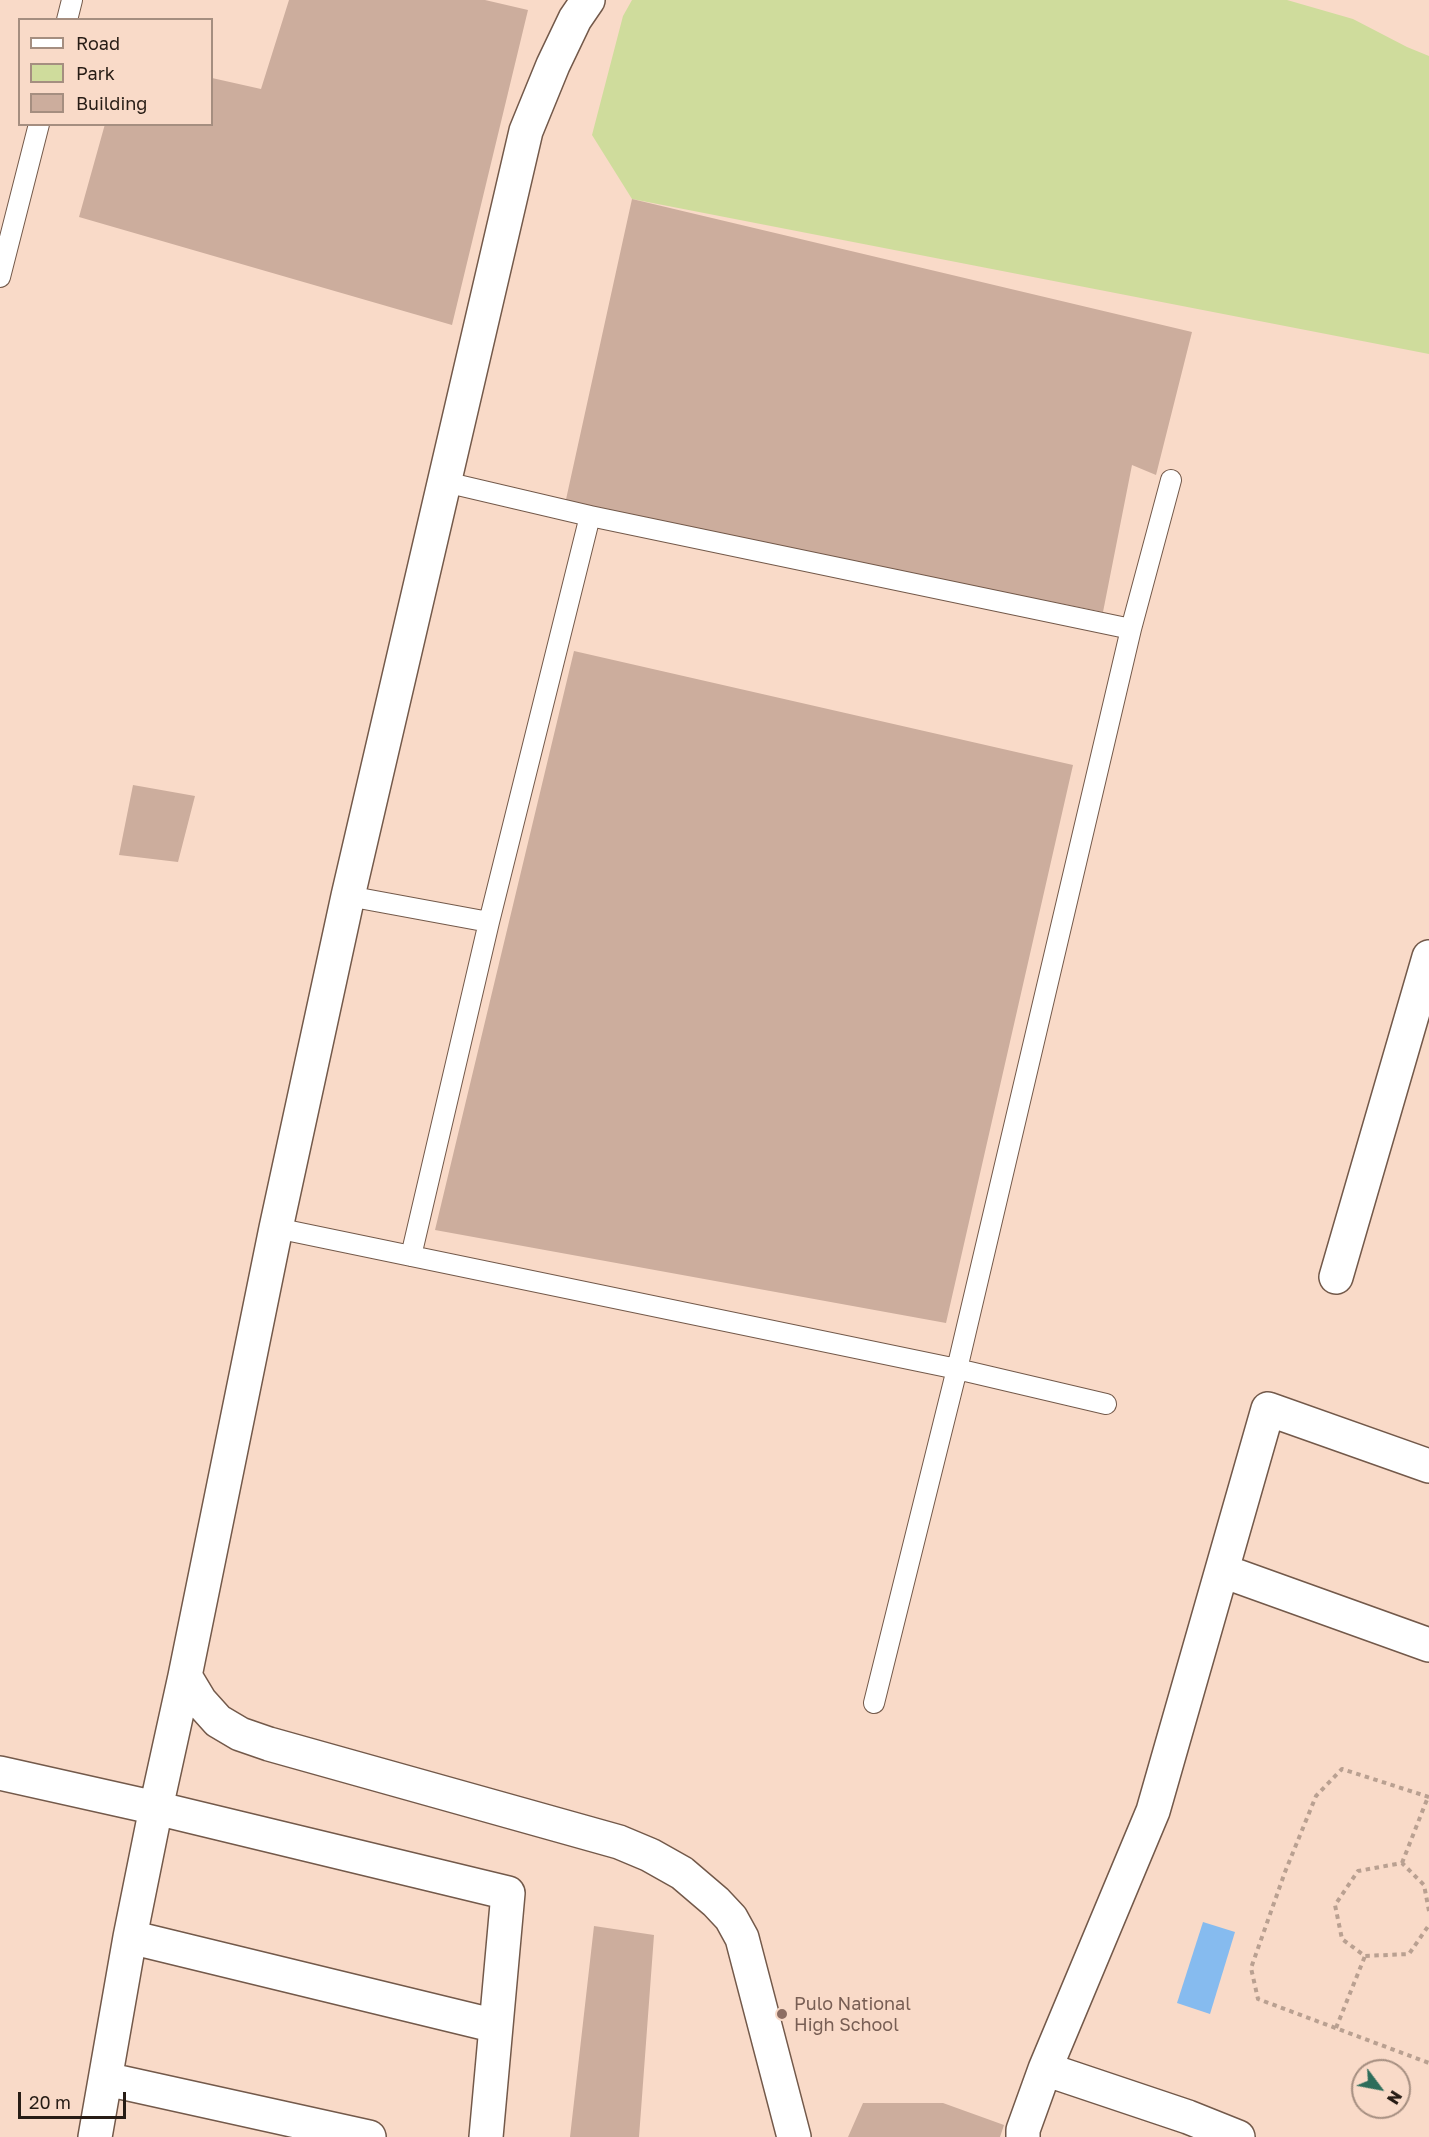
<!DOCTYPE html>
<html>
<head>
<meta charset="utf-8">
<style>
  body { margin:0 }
  #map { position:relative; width:1429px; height:2137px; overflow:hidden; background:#f9dac8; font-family:"Golos Text",sans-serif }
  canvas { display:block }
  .legend { position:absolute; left:18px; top:18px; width:195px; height:108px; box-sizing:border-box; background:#f9dac8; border:2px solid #a58e80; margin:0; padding:8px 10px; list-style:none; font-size:18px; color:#271c15 }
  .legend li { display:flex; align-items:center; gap:12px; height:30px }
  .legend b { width:30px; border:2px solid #a58e80 }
  .north { position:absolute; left:1351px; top:2059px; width:60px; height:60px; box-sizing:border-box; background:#f9dac8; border:2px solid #a58e80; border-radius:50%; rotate:122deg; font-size:16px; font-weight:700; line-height:24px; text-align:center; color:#271c15 }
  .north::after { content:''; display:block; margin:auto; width:21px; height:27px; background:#2d6d5b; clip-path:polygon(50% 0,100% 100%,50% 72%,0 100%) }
  .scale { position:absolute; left:18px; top:2092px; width:108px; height:27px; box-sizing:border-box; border:3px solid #271c15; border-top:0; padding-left:8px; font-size:18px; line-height:21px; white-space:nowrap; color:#271c15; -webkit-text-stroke:4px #f9dac8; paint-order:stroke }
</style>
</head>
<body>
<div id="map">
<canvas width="1429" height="2137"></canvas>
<ul class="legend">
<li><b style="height:8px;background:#fff"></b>Road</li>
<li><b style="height:16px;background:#cfdc9c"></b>Park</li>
<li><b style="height:16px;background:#ccad9d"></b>Building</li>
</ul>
<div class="north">N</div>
<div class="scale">20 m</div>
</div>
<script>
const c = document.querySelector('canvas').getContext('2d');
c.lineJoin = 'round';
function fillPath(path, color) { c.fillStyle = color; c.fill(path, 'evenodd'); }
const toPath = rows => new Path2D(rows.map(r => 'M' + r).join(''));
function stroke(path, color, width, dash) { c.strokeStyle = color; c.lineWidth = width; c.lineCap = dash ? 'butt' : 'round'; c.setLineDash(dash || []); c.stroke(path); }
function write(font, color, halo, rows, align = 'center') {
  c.font = font + ' "Golos Text",sans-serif'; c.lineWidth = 4.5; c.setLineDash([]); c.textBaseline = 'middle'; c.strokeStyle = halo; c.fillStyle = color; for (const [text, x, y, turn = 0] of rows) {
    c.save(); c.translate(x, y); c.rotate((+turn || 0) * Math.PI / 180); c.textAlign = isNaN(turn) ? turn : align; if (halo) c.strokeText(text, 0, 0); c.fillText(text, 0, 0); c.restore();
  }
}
fillPath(toPath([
  [632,0,1287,0,1353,19,1407,47,1429,56,1429,354,632,199,592,135,623,16]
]), '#cfdc9c');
fillPath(toPath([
  [1203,1922,1235,1932,1210,2014,1177,2003]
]), '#86bbef');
fillPath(toPath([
  [289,0,485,0,528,10,452,325,79,217,105,124,212,124,212,78,261,89],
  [632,199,1192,332,1156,475,1132,465,1103,612,565,504],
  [574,651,1073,765,946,1323,435,1230],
  [133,785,195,796,178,862,119,855],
  [594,1926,654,1935,639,2137,570,2137],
  [863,2103,943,2103,1004,2125,1000,2137,848,2137]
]), '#ccad9d');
const service = toPath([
  [67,20,72,0],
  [0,277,39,124],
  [445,482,590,516,1131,629],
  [348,896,489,922],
  [276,1228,957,1369,1106,1404],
  [411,1256,489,922,590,516],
  [874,1703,957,1369,1131,629,1171,480]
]);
const minor = toPath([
  [1336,1277,1429,957],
  [1223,1571,1429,1645],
  [185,1676,200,1701,218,1721,240,1734,269,1744,619,1842,650,1855,682,1873,716,1902,731,1918,742,1938,794,2137],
  [0,1773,156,1808,508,1893,486,2137],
  [130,1937,496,2026],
  [1045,2069,1188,2117,1238,2137],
  [106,2079,369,2137],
  [95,2137,130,1937,156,1808,185,1676,276,1228,348,896,526,131,553,65,575,19,588,0],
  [1023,2137,1023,2130,1045,2069,1153,1811,1268,1409,1429,1466]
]);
stroke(service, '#73594a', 22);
stroke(minor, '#73594a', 36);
stroke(toPath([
  [1429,1797,1342,1769,1316,1796,1285,1872,1251,1968,1258,1999,1429,2063],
  [1402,1863,1428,1797],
  [1429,1911,1424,1885,1402,1863,1358,1871,1335,1905,1342,1939,1365,1956,1409,1954,1429,1925],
  [1336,2028,1365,1956]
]), '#b9a091', 4, [4.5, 4.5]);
stroke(service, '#fff', 20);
stroke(minor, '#fff', 33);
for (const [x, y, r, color] of [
  [782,2014,6,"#8d6e63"]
]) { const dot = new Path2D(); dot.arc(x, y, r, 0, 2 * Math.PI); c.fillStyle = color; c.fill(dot); stroke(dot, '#f9dac8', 2); }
write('18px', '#785e54', '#f9dac8', [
  ["Pulo National",794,2004],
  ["High School",794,2025]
], 'left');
</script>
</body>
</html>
